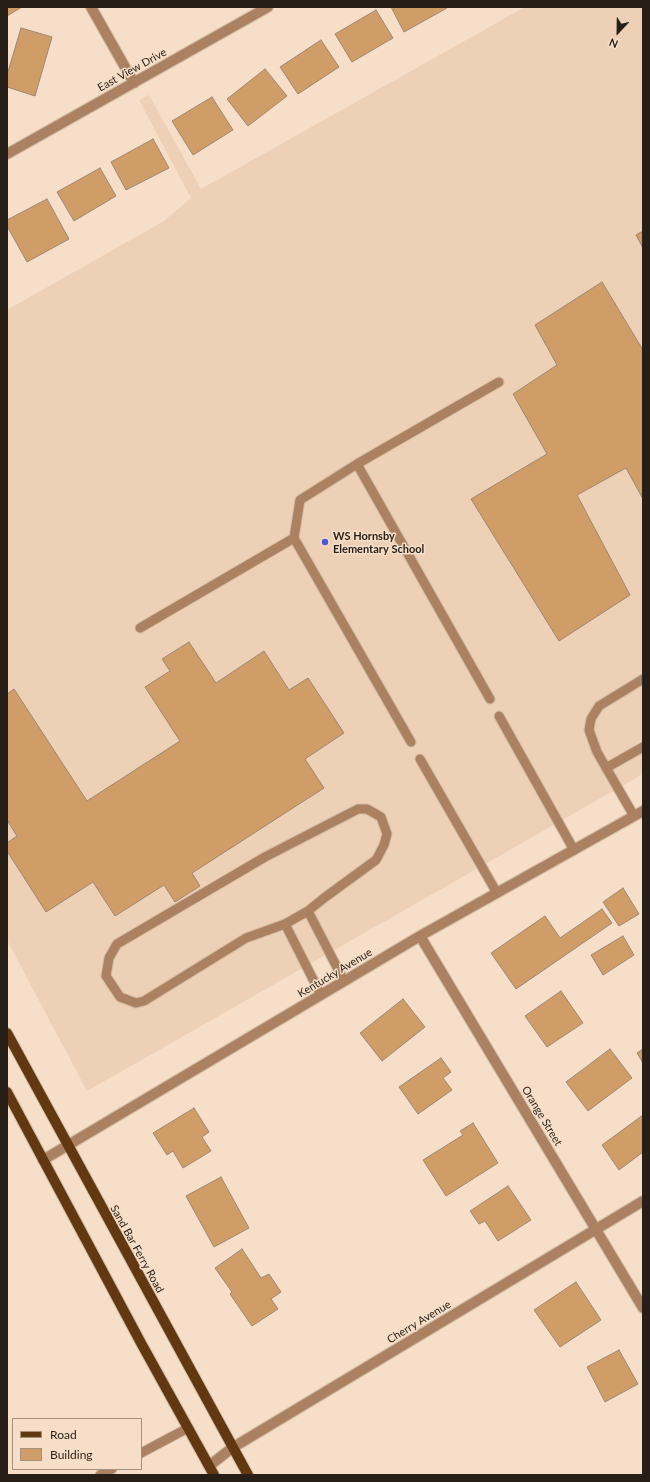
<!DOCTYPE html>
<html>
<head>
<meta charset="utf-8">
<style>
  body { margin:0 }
  #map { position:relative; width:650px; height:1482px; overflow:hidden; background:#f6dec8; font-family:Lato,sans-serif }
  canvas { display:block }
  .frame { position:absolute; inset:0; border:8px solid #271f17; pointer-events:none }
  .legend { position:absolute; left:12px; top:1418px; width:130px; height:52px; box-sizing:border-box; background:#f6dec8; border:1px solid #a39281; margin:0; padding:5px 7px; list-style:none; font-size:12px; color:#271f17 }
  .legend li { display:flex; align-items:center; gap:8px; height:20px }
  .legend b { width:20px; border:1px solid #a39281 }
  .north { position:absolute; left:598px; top:12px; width:40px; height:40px; -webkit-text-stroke:3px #f6dec8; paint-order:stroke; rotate:202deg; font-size:11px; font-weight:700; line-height:16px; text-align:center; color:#271f17 }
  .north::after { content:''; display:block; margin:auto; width:14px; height:18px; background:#271f17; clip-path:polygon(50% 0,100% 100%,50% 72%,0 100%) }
</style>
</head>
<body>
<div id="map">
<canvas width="650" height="1482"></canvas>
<div class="frame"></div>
<ul class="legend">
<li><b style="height:5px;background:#623813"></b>Road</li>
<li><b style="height:11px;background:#d09c68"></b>Building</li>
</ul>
<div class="north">N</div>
</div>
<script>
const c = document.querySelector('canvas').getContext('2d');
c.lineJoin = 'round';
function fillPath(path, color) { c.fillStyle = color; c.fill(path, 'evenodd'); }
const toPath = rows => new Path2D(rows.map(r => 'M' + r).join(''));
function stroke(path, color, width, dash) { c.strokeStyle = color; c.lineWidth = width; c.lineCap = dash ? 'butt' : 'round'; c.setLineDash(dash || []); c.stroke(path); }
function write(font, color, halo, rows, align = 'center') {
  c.font = font + ' Lato,sans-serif'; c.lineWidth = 3; c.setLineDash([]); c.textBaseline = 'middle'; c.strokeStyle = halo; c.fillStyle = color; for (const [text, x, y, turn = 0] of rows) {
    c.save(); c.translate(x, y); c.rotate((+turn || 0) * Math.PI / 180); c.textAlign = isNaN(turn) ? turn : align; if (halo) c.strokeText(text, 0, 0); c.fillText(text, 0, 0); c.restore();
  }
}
fillPath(toPath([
  [525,7,643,7,643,774,87,1091,7,940,7,310,164,221,191,198,139,100,149,95,201,189]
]), '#edd0b5');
const building = toPath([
  [7,7,22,7,7,16,7,7],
  [391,7,446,7,447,8,404,32,391,7],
  [376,10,393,38,352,62,335,34,376,10],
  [21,28,52,37,35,96,7,87,7,75,21,28],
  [321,40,339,67,298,94,280,67,321,40],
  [265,69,287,96,248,126,227,99,265,69],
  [212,97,233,130,193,155,172,121,212,97],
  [153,139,169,168,126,190,111,162,153,139],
  [100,168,116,196,74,221,57,192,100,168],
  [47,199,69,239,27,262,7,226,7,220,47,199],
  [643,231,643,248,636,235,643,231],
  [602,282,643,350,643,499,626,468,577,495,630,595,559,641,471,499,547,454,513,394,557,365,535,325,602,282],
  [189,642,216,683,264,651,289,690,308,678,344,733,305,759,324,788,192,873,200,886,175,902,164,885,115,916,93,882,46,912,7,851,7,843,17,836,7,820,7,694,14,689,87,801,180,741,145,687,170,671,162,659,189,642],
  [623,888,639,914,619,926,603,902,623,888],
  [602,909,612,923,516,989,491,953,545,916,560,938,602,909],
  [623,936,634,955,603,975,591,955,623,936],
  [561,991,583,1023,547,1047,525,1016,561,991],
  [403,999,425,1027,382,1061,360,1033,403,999],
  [610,1049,632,1078,588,1111,566,1082,610,1049],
  [643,1049,643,1063,637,1053,643,1049],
  [441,1058,451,1072,443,1078,452,1090,418,1114,399,1087,441,1058],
  [194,1108,209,1132,202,1137,211,1151,183,1168,173,1151,167,1155,153,1133,194,1108],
  [643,1115,643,1152,619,1170,602,1145,643,1115],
  [473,1123,498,1163,446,1196,423,1160,463,1135,460,1131,473,1123],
  [221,1177,249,1228,214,1247,186,1196,221,1177],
  [508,1186,531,1220,498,1241,485,1221,479,1224,470,1211,508,1186],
  [242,1249,261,1278,269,1274,281,1292,271,1299,278,1309,252,1326,230,1294,232,1292,215,1268,242,1249],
  [576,1282,601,1320,560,1347,534,1310,576,1282],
  [619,1350,638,1384,605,1402,587,1367,619,1350]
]);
fillPath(building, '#d09c68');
stroke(building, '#9d8874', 1);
const lane = toPath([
  [357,464,490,699],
  [140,628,294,538],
  [499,716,574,850],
  [411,742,294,538,300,500,357,464,499,382],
  [420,759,497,893],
  [606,768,643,747],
  [358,809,367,809,381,817,387,834,384,845,376,860,324,898,308,911,285,924,246,938,144,1001,136,1003,120,997,106,976,109,958,117,944,265,857,358,809],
  [634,816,597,752,589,730,591,719,599,706,643,679],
  [308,911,344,981],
  [285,924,321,995],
  [141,1453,188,1428],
  [100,1475,112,1469]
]);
const street = toPath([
  [91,7,134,83],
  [7,154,268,7],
  [420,936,643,1308],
  [43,1160,420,936,643,811],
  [209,1466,232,1448,643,1201]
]);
const primary = toPath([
  [7,1033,248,1475],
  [7,1092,141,1343,214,1475]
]);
stroke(lane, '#d1bca8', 11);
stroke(street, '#d1bca8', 12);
stroke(primary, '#d1bca8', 12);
stroke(lane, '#ab8161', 9);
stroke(street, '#ab8161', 10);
stroke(primary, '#623813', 10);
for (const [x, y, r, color] of [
  [325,542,4,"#495cd0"]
]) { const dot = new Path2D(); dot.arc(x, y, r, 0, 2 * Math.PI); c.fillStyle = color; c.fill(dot); stroke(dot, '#f6dec8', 1.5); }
write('11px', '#271f17', '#f6dec8', [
  ["East View Drive",132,70,-29],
  ["Kentucky Avenue",335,973,-31],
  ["Orange Street",542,1116,59],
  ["Sand Bar Ferry Road",137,1249,61],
  ["Cherry Avenue",419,1322,-31]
]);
write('bold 11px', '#271f17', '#f6dec8', [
  ["WS Hornsby",333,536],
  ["Elementary School",333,549]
], 'left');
</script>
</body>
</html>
